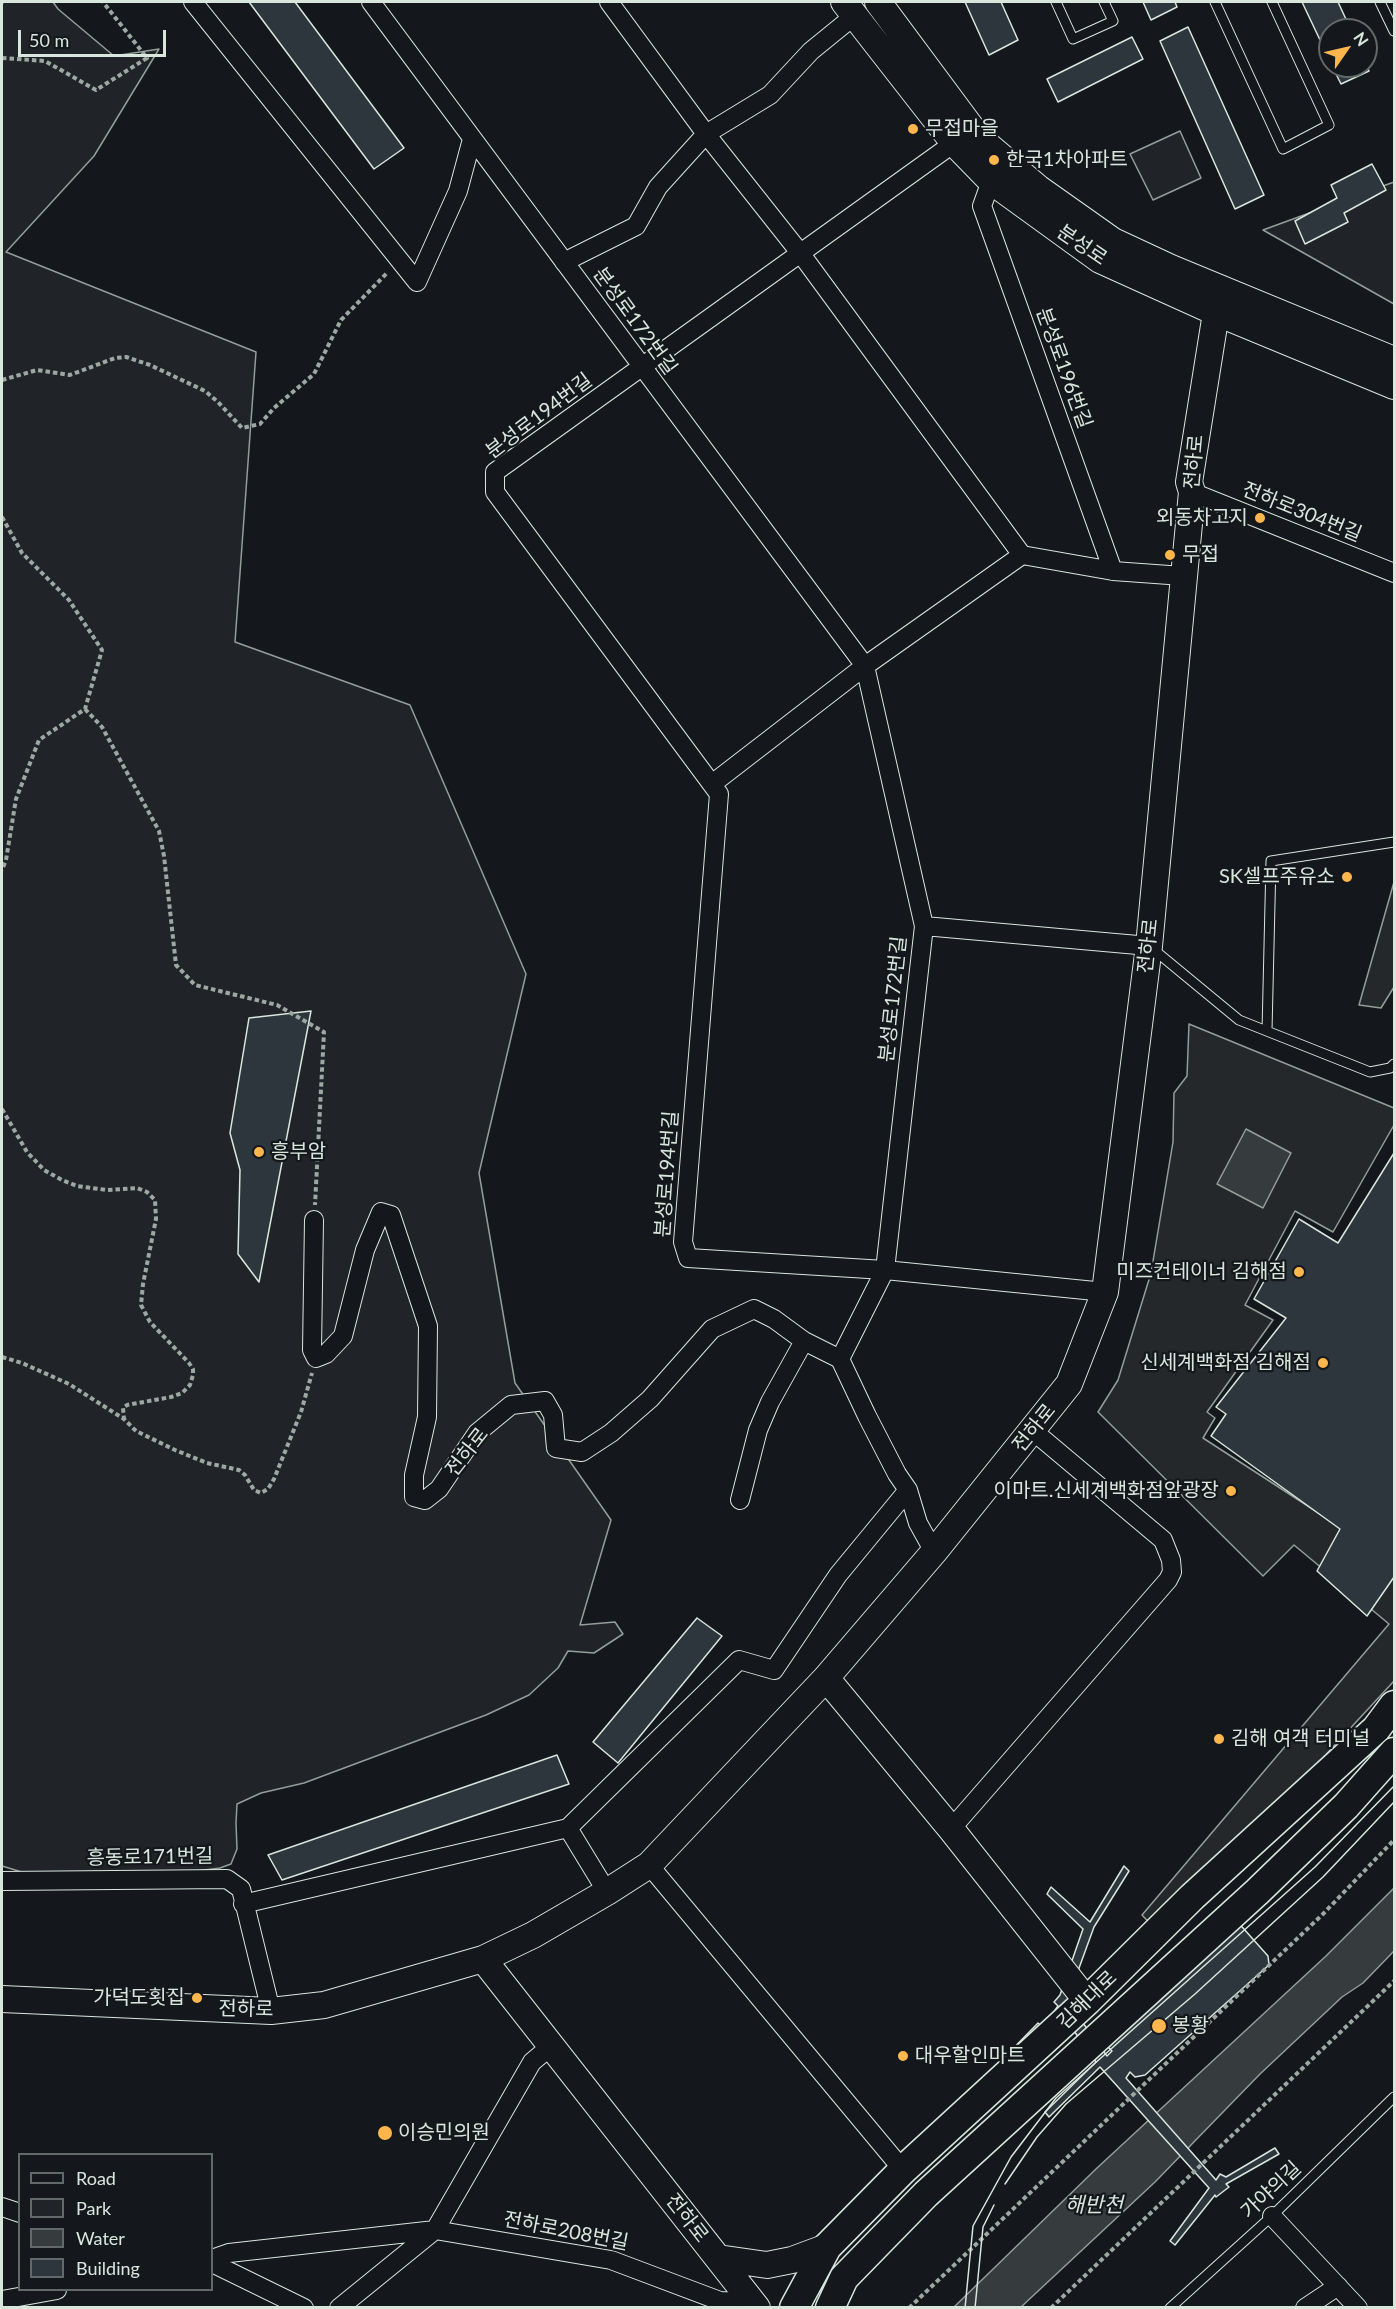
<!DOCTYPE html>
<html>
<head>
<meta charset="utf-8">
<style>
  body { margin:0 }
  #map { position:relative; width:1396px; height:2309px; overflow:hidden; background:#14181c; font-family:Lato,sans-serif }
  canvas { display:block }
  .frame { position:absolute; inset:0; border:3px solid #d8e6dc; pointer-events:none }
  .legend { position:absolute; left:18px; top:2153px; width:195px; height:138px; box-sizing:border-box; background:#14181c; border:2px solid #626a69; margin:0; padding:8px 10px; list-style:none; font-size:18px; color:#d8e6dc }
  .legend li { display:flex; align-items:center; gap:12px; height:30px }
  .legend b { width:30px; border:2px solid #626a69 }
  .north { position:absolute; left:1318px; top:18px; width:60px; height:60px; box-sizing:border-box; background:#14181c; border:2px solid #626a69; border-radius:50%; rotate:56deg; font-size:16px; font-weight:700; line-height:24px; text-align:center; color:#d8e6dc }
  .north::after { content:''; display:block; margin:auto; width:21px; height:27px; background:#ffb74d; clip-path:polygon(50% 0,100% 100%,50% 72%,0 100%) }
  .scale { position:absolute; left:18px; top:30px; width:148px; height:27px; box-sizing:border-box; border:3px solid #d8e6dc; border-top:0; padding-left:8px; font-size:18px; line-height:21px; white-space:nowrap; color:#d8e6dc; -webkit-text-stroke:4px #14181c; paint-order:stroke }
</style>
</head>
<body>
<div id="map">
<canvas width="1396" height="2309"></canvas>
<div class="frame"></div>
<ul class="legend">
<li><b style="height:8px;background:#14181c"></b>Road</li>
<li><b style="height:16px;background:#202428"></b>Park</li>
<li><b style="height:16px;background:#363b3e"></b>Water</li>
<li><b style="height:16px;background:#2c363c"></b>Building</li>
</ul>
<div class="north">N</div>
<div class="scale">50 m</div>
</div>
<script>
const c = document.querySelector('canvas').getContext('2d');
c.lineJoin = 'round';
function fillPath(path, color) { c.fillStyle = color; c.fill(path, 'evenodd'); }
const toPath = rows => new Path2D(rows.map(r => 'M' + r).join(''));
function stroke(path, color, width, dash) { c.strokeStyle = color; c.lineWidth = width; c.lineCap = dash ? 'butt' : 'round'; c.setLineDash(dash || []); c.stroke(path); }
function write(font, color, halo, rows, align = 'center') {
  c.font = font + ' Lato,"Noto Sans KR",sans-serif'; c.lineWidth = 4.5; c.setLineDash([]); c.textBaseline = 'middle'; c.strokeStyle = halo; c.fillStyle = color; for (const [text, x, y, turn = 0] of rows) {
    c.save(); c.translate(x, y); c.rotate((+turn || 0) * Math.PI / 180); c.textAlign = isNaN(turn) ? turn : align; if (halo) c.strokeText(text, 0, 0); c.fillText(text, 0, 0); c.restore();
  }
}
const green = toPath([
  [4,2,53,2,58,9,114,56,159,49,94,156,6,252,256,352,235,642,410,705,526,974,479,1173,515,1383,611,1520,580,1625,615,1622,623,1634,594,1653,568,1651,558,1668,529,1695,486,1715,304,1783,261,1793,237,1804,236,1823,237,1849,231,1864,220,1868,71,1887,2,1866,2,4,4,2],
  [1180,131,1201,178,1153,200,1130,154,1180,131],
  [1394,182,1394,304,1263,230,1394,182]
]);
fillPath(green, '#202428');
stroke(green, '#939e99', 1.5);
const parking = toPath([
  [1394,882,1394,987,1381,1008,1359,1005,1394,882],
  [1189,1024,1394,1108,1394,1125,1333,1232,1295,1211,1245,1305,1273,1320,1207,1412,1215,1418,1203,1438,1394,1562,1394,1681,1160,1934,1142,1915,1389,1624,1294,1545,1263,1576,1098,1412,1118,1380,1151,1273,1173,1142,1174,1093,1187,1076,1189,1024]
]);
fillPath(parking, '#24282b');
stroke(parking, '#939e99', 1.5);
const water = toPath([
  [1246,1129,1291,1153,1263,1208,1217,1184,1246,1129],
  [1394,1888,1394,1951,1363,1983,1342,1997,1260,2074,1155,2182,1021,2307,953,2308,1097,2168,1326,1956,1394,1888]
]);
fillPath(water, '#363b3e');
stroke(water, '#939e99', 1.5);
const building = toPath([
  [249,2,295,2,404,148,374,169,249,2],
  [965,2,1001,2,1018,40,989,55,965,2],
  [1143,2,1175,2,1177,7,1151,20,1143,2],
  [1302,2,1338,2,1351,30,1330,30,1330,61,1302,2],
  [1188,27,1264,195,1235,209,1160,41,1188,27],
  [1132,37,1143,59,1058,102,1047,79,1132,37],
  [1366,64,1369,71,1341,84,1332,66,1366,66,1366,64],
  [1372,164,1386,190,1344,213,1348,222,1305,244,1295,221,1337,198,1331,185,1372,164],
  [311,1011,259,1282,238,1254,240,1170,230,1133,249,1018,311,1011],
  [1394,1153,1394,1577,1367,1616,1317,1571,1340,1529,1211,1436,1226,1414,1216,1407,1286,1318,1254,1299,1299,1219,1338,1243,1394,1153],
  [697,1618,722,1636,618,1763,593,1742,697,1618],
  [557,1755,569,1784,282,1880,268,1855,557,1755],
  [1124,1866,1129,1871,1094,1927,1067,2001,1107,2056,1112,2051,1101,2040,1235,1919,1268,1956,1269,1965,1145,2075,1135,2077,1130,2072,1126,2078,1216,2180,1220,2174,1226,2177,1275,2148,1279,2154,1226,2184,1229,2187,1216,2197,1215,2195,1175,2245,1170,2241,1209,2188,1100,2067,1049,2117,1045,2112,1096,2062,1062,2014,999,2063,1038,2023,1043,2027,1058,2006,1054,2002,1060,1995,1083,1929,1047,1894,1051,1887,1090,1922,1124,1866]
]);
fillPath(building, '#2c363c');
stroke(building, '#d8e6dc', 1.5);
const lane = toPath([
  [1056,2,1073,39,1113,21,1104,2],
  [1215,2,1283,149,1329,125,1272,2],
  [1380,2,1394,31],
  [1153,949,1239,1020,1370,1072,1390,1068,1394,1064],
  [1267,1031,1271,861,1394,842],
  [1170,2308,1272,2216,1394,2097]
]);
const street = toPath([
  [193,2,417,282,458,191,472,139],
  [371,2,865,666,924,926,885,1270,840,1359],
  [609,2,706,134,801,254,1022,555],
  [954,143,495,472,495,492,719,794,683,1242,688,1258,885,1270,1105,1292],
  [991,181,982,206,1113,571],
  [564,262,636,226,658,187,706,134,770,95,811,51,854,16],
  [1192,492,1394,573],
  [1022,555,1113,571,1183,576],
  [712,784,865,666,1022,555],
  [924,926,1149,946],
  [314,1220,312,1350,316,1358,326,1354,343,1336,365,1250,381,1212,391,1215,428,1326,427,1417,414,1475,414,1497,425,1500,439,1489,477,1433,511,1405,545,1401,553,1415,556,1448,582,1452,611,1433,650,1399,712,1329,754,1309,774,1319,804,1341,840,1359,867,1416,897,1474,908,1490,918,1523,934,1552],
  [740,1500,758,1430,770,1402,804,1341],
  [568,1828,607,1892],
  [951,1829,1168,1580,1172,1572,1171,1560,1163,1540,1032,1430],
  [649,1865,903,2170],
  [2,1881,227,1879,241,1889,271,2011],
  [243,1904,568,1828,739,1660,774,1670,838,1575,908,1490],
  [2,2207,20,2213],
  [1272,2216,1358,2308],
  [212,2259,229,2253,435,2230,611,2260,720,2301,754,2302],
  [212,2263,304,2308],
  [2,2300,57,2290],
  [339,2308,435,2230,532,2062,551,2046],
  [1305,2308,1338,2286]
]);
const secondary = toPath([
  [844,2,954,143,991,181,1100,260,1215,312,1394,386],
  [878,2,979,138,1038,188,1113,241,1171,268,1394,360],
  [826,1678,951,1829,1087,2001],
  [483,1959,757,2308],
  [2,1999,271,2011,324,2005,483,1959,533,1935,607,1892,649,1865,826,1678,934,1552,1069,1384,1105,1292,1149,946,1192,492,1189,482,1220,288],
  [718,2258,767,2265,792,2260,827,2247]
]);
const primary = toPath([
  [794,2308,827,2247,903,2170,1087,2001,1192,1897,1376,1729,1394,1705],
  [830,2308,844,2278,926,2194,1257,1892,1346,1806,1394,1752]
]);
stroke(lane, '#d8e6dc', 11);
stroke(street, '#d8e6dc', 20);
stroke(secondary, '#d8e6dc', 28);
stroke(primary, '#d8e6dc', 31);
stroke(toPath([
  [2,58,45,61,96,90,147,58,103,2],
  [2,380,37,370,70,375,115,358,126,357,150,365,205,391,218,402,242,428,260,424,274,408,314,374,341,320,388,272],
  [2,517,22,553,69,600,102,650,85,709,39,740,16,799,6,860,2,870],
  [85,709,102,727,159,831,164,856,176,965,195,985,277,1005,324,1032,315,1205],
  [2,1109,27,1152,44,1170,62,1180,77,1186,107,1190,137,1188,147,1192,155,1200,156,1219,143,1284,141,1305,150,1322,189,1363,193,1369,193,1375,190,1385,182,1393,171,1397,127,1405,123,1408,124,1419],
  [2,1357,22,1363,69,1384,124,1419,136,1431,175,1450,207,1463,239,1470,245,1475,254,1490,261,1493,268,1489,274,1479,301,1412,312,1373],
  [909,2308,1323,1914,1394,1840],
  [1051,2308,1394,1981]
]), '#9da8a2', 4, [4.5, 3]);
stroke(lane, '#14181c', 9);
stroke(street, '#14181c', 18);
stroke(secondary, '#14181c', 26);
stroke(primary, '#14181c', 28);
stroke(toPath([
  [1005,2184,1037,2137,1066,2104,1195,1994,1323,1877,1394,1802],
  [965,2308,973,2226,1011,2157,1056,2098,1315,1867,1394,1786],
  [975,2308,983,2227,994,2205]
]), '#d8e6dc', 1.5);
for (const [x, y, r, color] of [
  [913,129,6,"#ffb74d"],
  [994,160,6,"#ffb74d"],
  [1260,518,6,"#ffb74d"],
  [1170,555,6,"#ffb74d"],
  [1347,877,6,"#ffb74d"],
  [259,1152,6,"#ffb74d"],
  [1299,1272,6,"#ffb74d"],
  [1323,1363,6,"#ffb74d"],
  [1231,1491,6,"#ffb74d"],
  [1219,1739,6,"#ffb74d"],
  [197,1998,6,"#ffb74d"],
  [1159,2026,8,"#ffb74d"],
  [903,2056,6,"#ffb74d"],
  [385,2133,8,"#ffb74d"]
]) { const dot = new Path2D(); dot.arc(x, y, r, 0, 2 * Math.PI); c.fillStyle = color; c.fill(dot); stroke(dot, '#14181c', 2); }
write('20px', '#d8e6dc', '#14181c', [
  ["무접마을",925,129],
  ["한국1차아파트",1006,160],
  ["외동차고지",1248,518,"right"],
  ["무접",1182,555],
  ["SK셀프주유소",1335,877,"right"],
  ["흥부암",271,1152],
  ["미즈컨테이너 김해점",1287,1272,"right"],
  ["신세계백화점 김해점",1311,1363,"right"],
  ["이마트.신세계백화점앞광장",1219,1491,"right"],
  ["김해 여객 터미널",1231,1739],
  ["가덕도횟집",185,1998,"right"],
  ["봉황",1172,2026],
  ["대우할인마트",915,2056],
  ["이승민의원",398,2133]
], 'left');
write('20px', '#d8e6dc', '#14181c', [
  ["분성로",1082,245,34],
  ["분성로172번길",635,321,54],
  ["분성로196번길",1064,368,70],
  ["분성로194번길",539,416,-37],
  ["전하로",1194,462,-85],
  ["전하로304번길",1302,512,22],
  ["전하로",1148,946,-84],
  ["분성로172번길",893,999,-84],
  ["분성로194번길",667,1174,-86],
  ["전하로",1034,1428,-51],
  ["전하로",467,1452,-52],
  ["흥동로171번길",150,1857,-1],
  ["김해대로",1087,2000,-44],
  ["전하로",246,2009,1],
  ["가야의길",1271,2190,-43],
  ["전하로",687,2218,52],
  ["전하로208번길",566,2231,11]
]);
write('italic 21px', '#d8e6dc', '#14181c', [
  ["해반천",1094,2205]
]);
</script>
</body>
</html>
